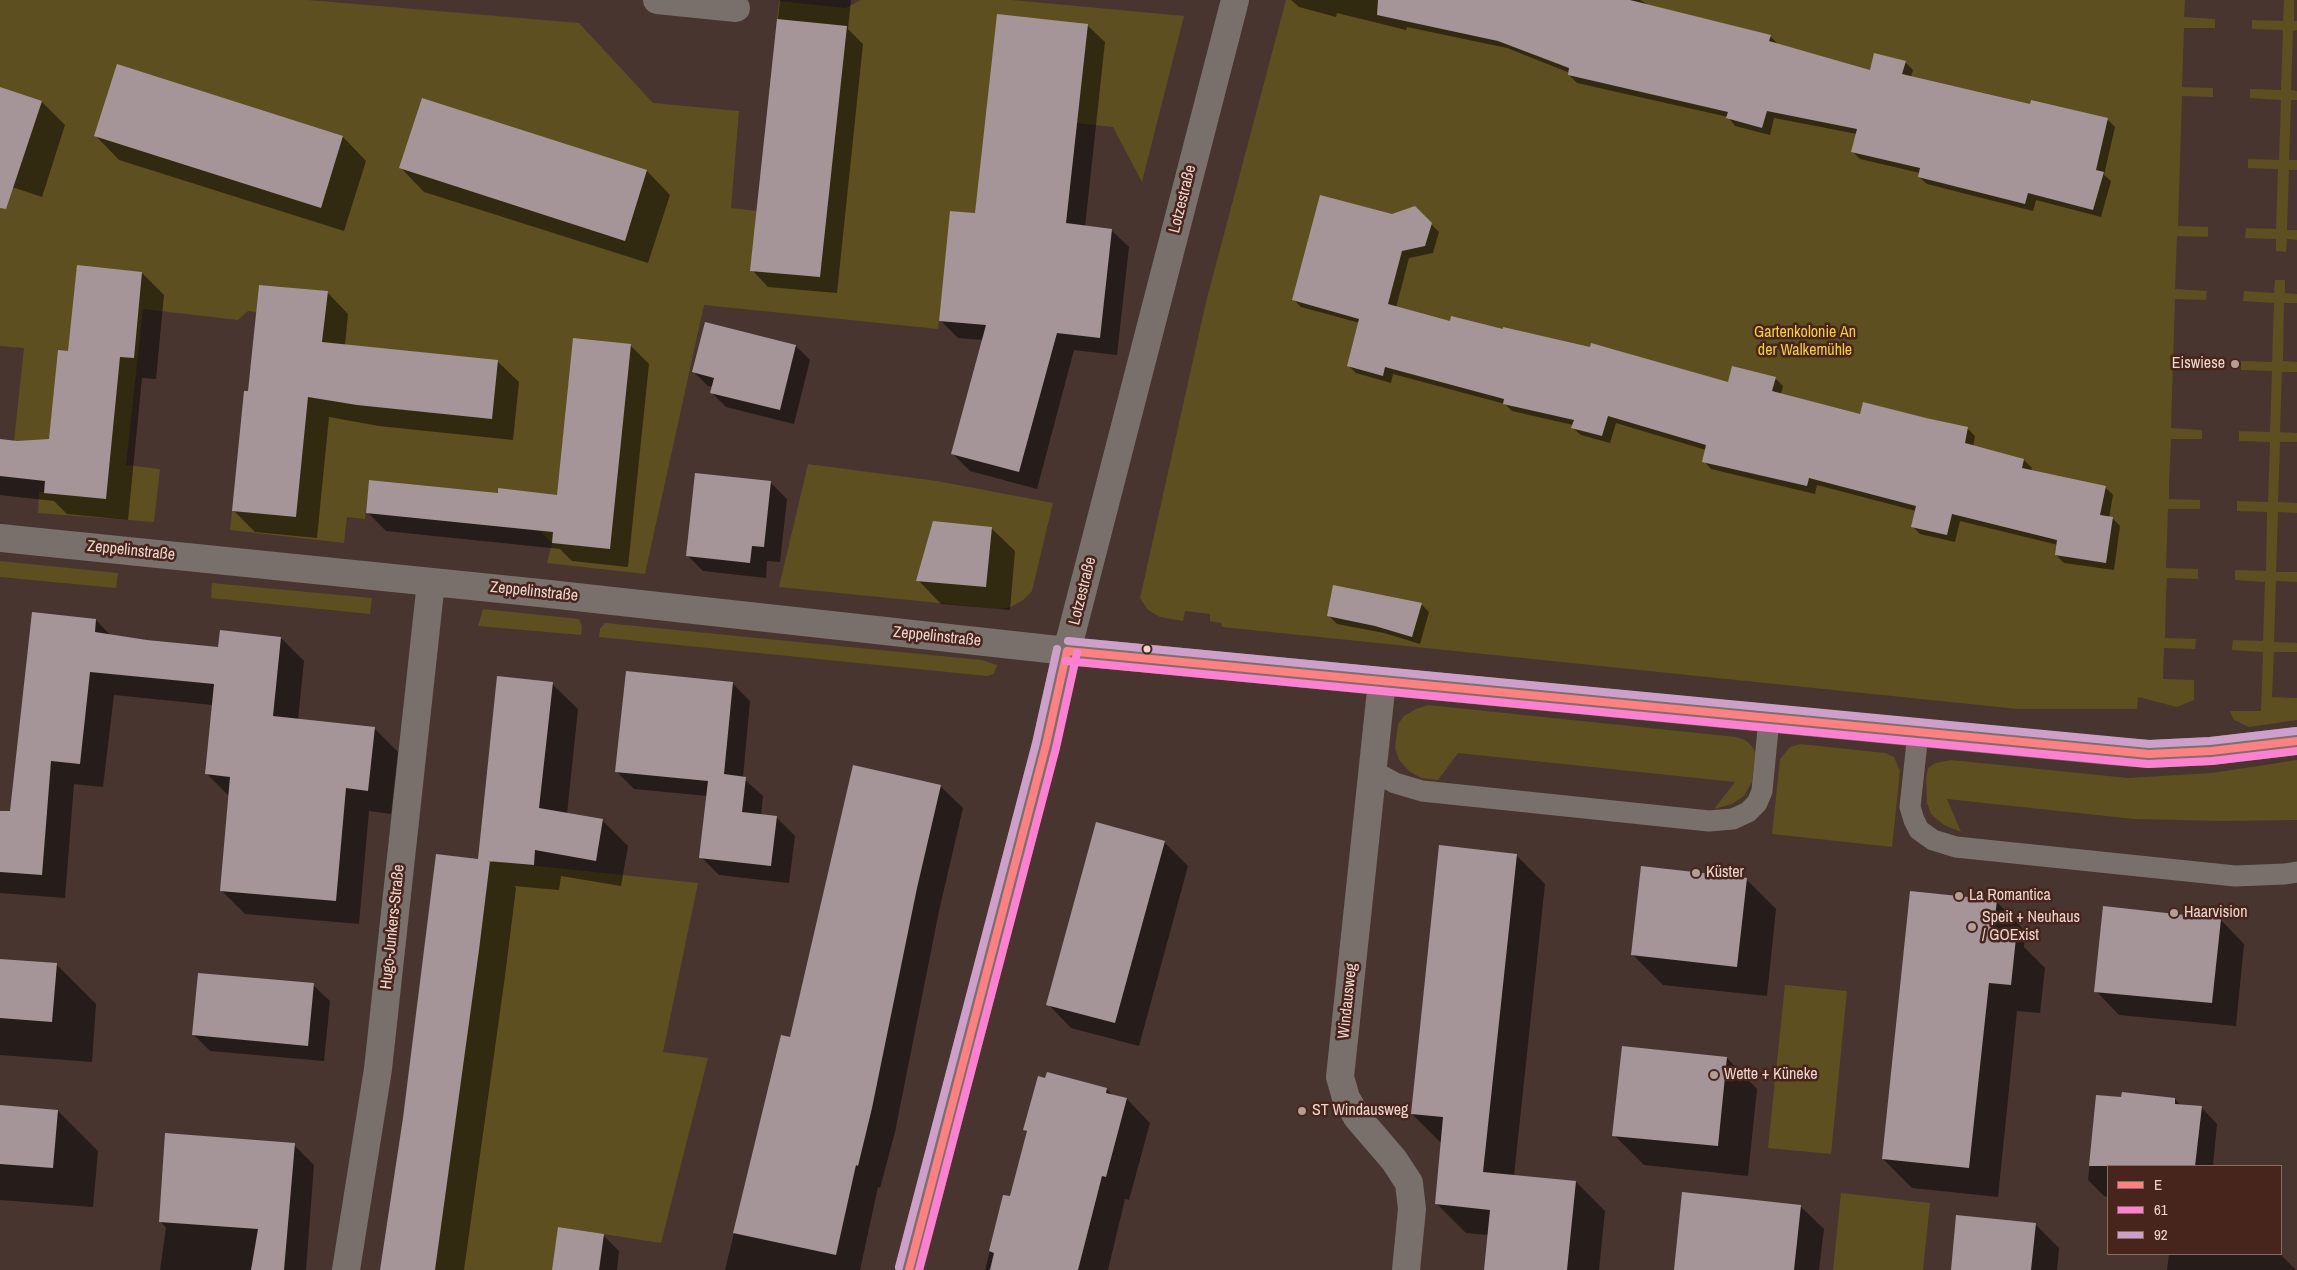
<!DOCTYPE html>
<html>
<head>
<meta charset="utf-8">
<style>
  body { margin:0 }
  #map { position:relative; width:2297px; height:1270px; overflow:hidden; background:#483530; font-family:"Archivo Narrow",sans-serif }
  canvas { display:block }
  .legend { position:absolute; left:2107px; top:1165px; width:175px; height:90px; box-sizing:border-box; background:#48251c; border:1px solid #8a6b64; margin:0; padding:6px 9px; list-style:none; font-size:15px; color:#edd5cf }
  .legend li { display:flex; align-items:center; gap:10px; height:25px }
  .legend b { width:25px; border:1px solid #8a6b64 }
</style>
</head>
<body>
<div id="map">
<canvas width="2297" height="1270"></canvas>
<ul class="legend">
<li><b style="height:6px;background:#ff8080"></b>E</li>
<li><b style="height:6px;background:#ff80d0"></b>61</li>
<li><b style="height:6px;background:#cca0cb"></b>92</li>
</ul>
</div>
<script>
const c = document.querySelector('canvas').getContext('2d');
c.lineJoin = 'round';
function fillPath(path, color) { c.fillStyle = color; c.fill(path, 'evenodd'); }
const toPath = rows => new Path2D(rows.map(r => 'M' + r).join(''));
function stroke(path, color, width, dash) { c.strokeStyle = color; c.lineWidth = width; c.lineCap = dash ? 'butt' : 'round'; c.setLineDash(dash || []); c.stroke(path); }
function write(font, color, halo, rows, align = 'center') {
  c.font = font + ' "Archivo Narrow",sans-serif'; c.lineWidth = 5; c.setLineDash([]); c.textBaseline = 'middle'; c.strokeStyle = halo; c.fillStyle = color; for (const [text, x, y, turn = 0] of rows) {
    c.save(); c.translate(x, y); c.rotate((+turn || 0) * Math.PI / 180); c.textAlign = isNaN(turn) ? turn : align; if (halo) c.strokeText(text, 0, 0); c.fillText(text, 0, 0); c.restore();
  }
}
fillPath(toPath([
  [0,0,308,0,579,23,653,103,739,111,731,208,757,211,779,1,846,8,861,0,1012,0,1184,16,1142,182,1113,127,1077,123,1066,223,951,211,938,329,704,305,645,574,547,563,552,543,498,489,494,525,487,492,369,480,365,519,347,517,344,543,230,530,232,511,296,517,308,397,317,398,327,291,259,285,256,312,248,311,238,320,143,309,126,465,160,469,154,522,38,513,39,492,44,492,48,445,14,441,24,348,0,346],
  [1286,0,2185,0,2184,17,2215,19,2215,28,2184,28,2182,87,2213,88,2213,97,2182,96,2178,226,2208,227,2208,237,2177,236,2175,289,2207,291,2206,300,2175,299,2171,428,2202,430,2202,439,2171,439,2169,484,2169,499,2200,500,2200,509,2168,509,2166,568,2198,569,2198,579,2167,578,2166,593,2165,638,2196,639,2195,649,2164,648,2163,679,2194,680,2194,700,2177,707,2138,697,2137,709,2018,709,1222,627,1221,623,1210,621,1210,614,1185,611,1183,621,1160,617,1148,610,1140,598,1206,302],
  [2284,0,2294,0,2294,21,2297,21,2297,30,2293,31,2291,90,2297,91,2297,100,2291,100,2289,160,2297,160,2297,170,2289,170,2287,230,2297,230,2297,240,2287,239,2286,252,2276,251,2276,239,2245,238,2246,228,2276,229,2278,169,2248,168,2248,159,2279,160,2281,100,2250,98,2250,89,2281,90,2283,30,2252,29,2252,20,2283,21],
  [2275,280,2285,280,2285,293,2297,294,2297,303,2284,303,2283,361,2297,362,2297,372,2282,372,2280,432,2297,433,2297,442,2280,442,2278,502,2297,503,2297,513,2278,512,2276,572,2297,572,2297,582,2276,581,2274,642,2297,643,2297,652,2274,652,2272,697,2297,698,2297,720,2249,727,2234,720,2230,711,2261,711,2263,652,2232,650,2233,640,2263,641,2265,582,2235,580,2235,570,2266,571,2267,512,2237,511,2237,501,2268,502,2270,442,2239,441,2239,431,2270,432,2272,371,2241,370,2241,361,2272,362,2274,303,2243,301,2244,291,2274,293],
  [808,464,937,481,1053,503,1032,591,1023,600,1011,607,999,609,779,587],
  [0,561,118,573,116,588,0,577],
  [212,583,372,598,370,614,211,598],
  [483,609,579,619,582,626,581,635,478,626],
  [605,623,982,660,997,665,994,674,987,676,599,637,600,629],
  [1428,705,1736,737,1745,740,1752,746,1755,753,1752,782,1744,796,1732,804,1714,809,1735,782,1458,753,1438,780,1421,778,1409,771,1399,760,1395,748,1398,724,1404,716,1416,709],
  [1800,744,1885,753,1894,757,1900,771,1892,847,1772,834,1780,759,1790,747],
  [1951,760,2128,778,2212,773,2297,760,2297,820,2223,821,2134,819,1947,799,1961,832,1944,825,1931,814,1927,803,1926,778,1928,768,1936,763],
  [490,861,698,883,663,1052,708,1058,661,1243,559,1227,552,1270,435,1270],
  [1785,985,1847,991,1831,1154,1768,1148],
  [1841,1193,1930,1203,1923,1270,1833,1270]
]), '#5d4f1f');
fillPath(toPath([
  [780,0,851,0,848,29,863,44,837,293,768,287,752,270],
  [1291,0,1640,0,1650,6,1770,36,1778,44,1871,71,1905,62,1913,70,1911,77,2031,106,2107,119,2115,127,2104,175,2111,181,2101,217,2036,200,2033,211,1927,184,1919,177,1920,173,1860,159,1852,151,1857,134,1774,118,1770,135,1735,126,1728,117,1577,83,1569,75,1570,73,1507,48,1407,27,1406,30,1337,13,1336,17,1299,7],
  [1087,25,1105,42,1085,227,1111,230,1129,247,1117,355,1074,350,1037,489,970,471,952,453,983,340,958,338,940,320,976,214],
  [118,65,343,137,366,161,344,231,119,160,96,136],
  [0,88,42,102,65,125,42,197,0,183],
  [401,168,647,171,670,195,648,263,424,192],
  [1414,207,1439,232,1433,253,1409,258,1396,308,1451,323,1729,383,1775,378,1783,386,1781,394,1861,416,1967,428,1975,436,1973,447,2024,460,2032,468,2031,471,2105,487,2113,495,2109,518,2112,518,2120,526,2114,570,2064,563,2056,555,2058,545,1960,521,1955,542,1920,534,1912,526,1916,511,1817,485,1815,494,1711,469,1704,461,1706,450,1616,423,1610,443,1581,435,1573,428,1573,425,1512,411,1505,404,1393,374,1391,383,1356,373,1348,365,1360,323,1301,307,1293,299,1392,215],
  [142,273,164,295,156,379,142,378,128,520,67,514,54,501,0,495,0,441,17,442,50,440],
  [327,292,348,314,345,345,497,361,519,382,513,440,379,426,329,417,317,538,255,532,233,510,249,393],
  [630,345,649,364,628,567,572,561,560,549,386,531,367,512,499,494,558,497],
  [796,346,810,360,794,424,726,407,712,393,713,387,708,386,694,372],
  [770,482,787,499,780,562,767,561,766,578,703,571,687,555],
  [991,528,1015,551,1010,610,941,604,918,580],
  [1421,604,1429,612,1420,644,1384,633,1337,624,1329,616],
  [96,620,111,636,219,648,281,638,304,661,298,720,374,728,398,752,391,814,369,811,359,924,245,914,221,890,230,797,206,773,213,705,114,695,103,787,74,784,65,898,0,893,0,812,11,813],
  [732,683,750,701,743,778,763,796,761,816,777,818,795,836,789,883,719,875,701,857,708,796,634,789,616,771],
  [552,684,578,709,567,814,602,820,628,846,621,886,561,876,559,890,514,886,516,888,505,976,464,1270,381,1270,479,861],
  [940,786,963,808,939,911,895,1132,880,1188,878,1187,860,1270,725,1270,782,1037,791,1039],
  [1164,842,1188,866,1139,1046,1071,1028,1048,1004],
  [1516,855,1545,884,1514,1176,1576,1182,1605,1211,1599,1270,1485,1270,1489,1235,1466,1233,1437,1204,1441,1143,1412,1114],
  [1746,879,1776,909,1767,996,1663,985,1633,955],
  [1996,901,2025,931,2024,947,2045,968,2040,1013,2017,1011,1998,1197,1912,1188,1883,1159],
  [2221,920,2244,944,2236,1026,2119,1015,2096,991],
  [0,960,56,964,96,1004,92,1062,0,1055],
  [313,985,330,1001,324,1061,210,1051,194,1035],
  [1727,1058,1757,1089,1748,1176,1644,1165,1614,1135],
  [1107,1089,1113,1096,1127,1099,1150,1123,1129,1200,1125,1199,1108,1270,985,1270,1004,1196,1011,1198,1028,1133,1025,1130],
  [2097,1097,2175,1099,2181,1106,2201,1107,2217,1124,2213,1166,2108,1166,2108,1197,2104,1196,2088,1180],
  [0,1106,58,1111,98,1151,93,1207,0,1200],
  [294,1145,314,1165,306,1270,160,1270,166,1228,160,1221],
  [1800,1206,1824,1229,1819,1270,1676,1270],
  [2035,1224,2059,1248,2057,1270,1952,1270],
  [603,1235,619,1251,617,1270,553,1270],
  [2169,1254,2280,1254,2296,1270,2167,1270]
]), '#0007');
fillPath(toPath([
  [1378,0,1630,0,1771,35,1769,41,1870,70,1874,53,1906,61,1902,74,2030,104,2031,100,2108,118,2096,170,2104,172,2093,210,2028,193,2025,204,1918,177,1920,168,1851,152,1857,129,1767,111,1762,128,1726,118,1728,112,1568,75,1569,68,1498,41,1377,15],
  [997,14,1088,24,1066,223,1112,229,1100,338,1057,333,1019,472,951,454,986,325,939,321,950,211,975,213],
  [777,19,847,26,820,277,750,271],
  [117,64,343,136,321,208,94,136],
  [0,87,42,101,6,209,0,208],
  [422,98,647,170,625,241,399,168],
  [1320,195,1392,214,1415,206,1432,223,1425,246,1402,251,1388,304,1450,321,1451,316,1503,329,1503,327,1590,347,1591,343,1728,382,1732,366,1776,377,1772,391,1860,414,1863,402,1926,418,1968,427,1965,443,2024,459,2022,468,2106,486,2100,515,2113,517,2106,563,2055,555,2057,540,1952,514,1947,535,1911,527,1916,506,1809,478,1807,486,1702,462,1706,445,1608,416,1602,436,1571,428,1574,420,1503,404,1504,399,1385,367,1383,376,1347,366,1359,319,1292,300],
  [77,265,142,272,134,358,120,357,106,499,44,493,45,481,0,476,0,439,17,441,49,439,58,350,68,351],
  [259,285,328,291,322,342,498,360,492,419,357,405,308,397,296,517,232,511,244,391,248,391],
  [705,322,796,345,780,410,710,393,714,378,692,372],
  [573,338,631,344,610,549,552,543,553,532,366,513,369,480,498,493,498,488,557,495],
  [695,473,771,481,764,547,752,546,750,563,686,556],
  [933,521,992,527,986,587,916,581],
  [1333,585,1422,603,1412,637,1375,626,1327,616],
  [32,612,96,619,95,632,147,640,218,647,220,630,281,637,273,716,375,727,368,791,346,788,336,901,220,891,230,777,205,774,214,684,90,672,80,764,51,761,42,875,0,872,0,811,10,811],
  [626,671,733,682,724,774,746,777,742,812,777,816,771,866,699,858,708,781,615,772],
  [497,676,553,682,539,808,603,819,596,861,535,850,534,865,487,861,490,861,479,950,435,1270,380,1270,403,1118,436,854,478,859],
  [853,765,941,785,917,888,872,1108,858,1166,856,1165,836,1255,733,1233,781,1035,790,1037],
  [1096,822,1165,841,1115,1023,1046,1005],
  [1439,845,1517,854,1483,1172,1576,1181,1567,1270,1484,1270,1490,1210,1435,1204,1443,1117,1411,1114],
  [1641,866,1747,878,1737,967,1631,955],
  [1910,891,1997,900,1993,935,2016,938,2011,985,1989,983,1969,1168,1882,1159],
  [2103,906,2221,919,2212,1003,2094,992],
  [0,959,57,963,52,1022,0,1018],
  [198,973,314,983,308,1046,192,1035],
  [1622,1046,1727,1057,1718,1146,1612,1136],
  [1047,1072,1107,1088,1106,1093,1127,1098,1106,1177,1102,1176,1078,1270,990,1270,994,1253,989,1251,1003,1195,1010,1196,1027,1131,1023,1130,1038,1076,1045,1078],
  [2122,1092,2175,1098,2175,1104,2202,1106,2195,1166,2089,1166,2096,1095,2121,1097],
  [0,1105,58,1110,53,1168,0,1164],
  [165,1133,295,1143,284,1270,251,1270,258,1229,159,1222],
  [1682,1192,1801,1205,1794,1270,1674,1270],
  [1956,1215,2036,1223,2031,1270,1951,1270],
  [558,1227,604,1234,599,1270,552,1270]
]), '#a69598');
stroke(toPath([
  [1918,733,1910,807,1914,820,1919,830,1933,840,1956,847,2235,876,2285,874,2297,872],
  [1373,771,1395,783,1422,791,1709,821,1733,819,1748,812,1757,803,1762,791,1769,719]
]), '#79706c', 21);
stroke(toPath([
  [657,0,736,8],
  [0,538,540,593,1067,651,2110,751,2149,754,2211,751,2297,741],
  [1382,681,1340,1077,1346,1098,1357,1117,1394,1160,1409,1183,1412,1209,1406,1270],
  [346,1270,378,1069,431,582],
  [909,1270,1046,745,1067,651,1235,0]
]), '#79706c', 28);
stroke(toPath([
  [1067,651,2149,754,2211,751,2297,741],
  [909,1270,1046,745,1067,651]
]), '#ff8080', 8);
stroke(toPath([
  [1066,661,2148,764,2212,761,2297,751],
  [919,1270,1056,748,1077,653]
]), '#ff80d0', 8);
stroke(toPath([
  [1068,641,2149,744,2210,741,2296,731],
  [899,1267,1036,743,1057,649]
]), '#cca0cb', 8);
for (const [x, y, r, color] of [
  [2235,364,5,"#b39d97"],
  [1147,649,4.5,"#edd5cf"],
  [1696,873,5,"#b39d97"],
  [1959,896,5,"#b39d97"],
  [2174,913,5,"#b39d97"],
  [1972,927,5,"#b39d97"],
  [1714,1075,5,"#b39d97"],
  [1302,1111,5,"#b39d97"]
]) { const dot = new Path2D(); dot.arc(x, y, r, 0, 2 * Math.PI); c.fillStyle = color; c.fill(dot); stroke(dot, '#48251c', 2); }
write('16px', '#edd5cf', '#48251c', [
  ["Lotzestraße",1183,199,-76],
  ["Zeppelinstraße",131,551,6],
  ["Lotzestraße",1083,591,-76],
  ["Zeppelinstraße",534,592,6],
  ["Zeppelinstraße",937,637,6],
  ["Hugo-Junkers-Straße",393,927,-84],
  ["Windausweg",1348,1001,-84]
]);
write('16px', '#f6d129', '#48251c', [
  ["Gartenkolonie An",1805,333],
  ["der Walkemühle",1805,351]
]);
write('16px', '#edd5cf', '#48251c', [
  ["Eiswiese",2225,364,"right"],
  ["Küster",1706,873],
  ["La Romantica",1969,896],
  ["Haarvision",2184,913],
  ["Speit + Neuhaus",1982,918],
  ["/ GOExist",1982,936],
  ["Wette + Küneke",1724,1075],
  ["ST Windausweg",1312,1111]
], 'left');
</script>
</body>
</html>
